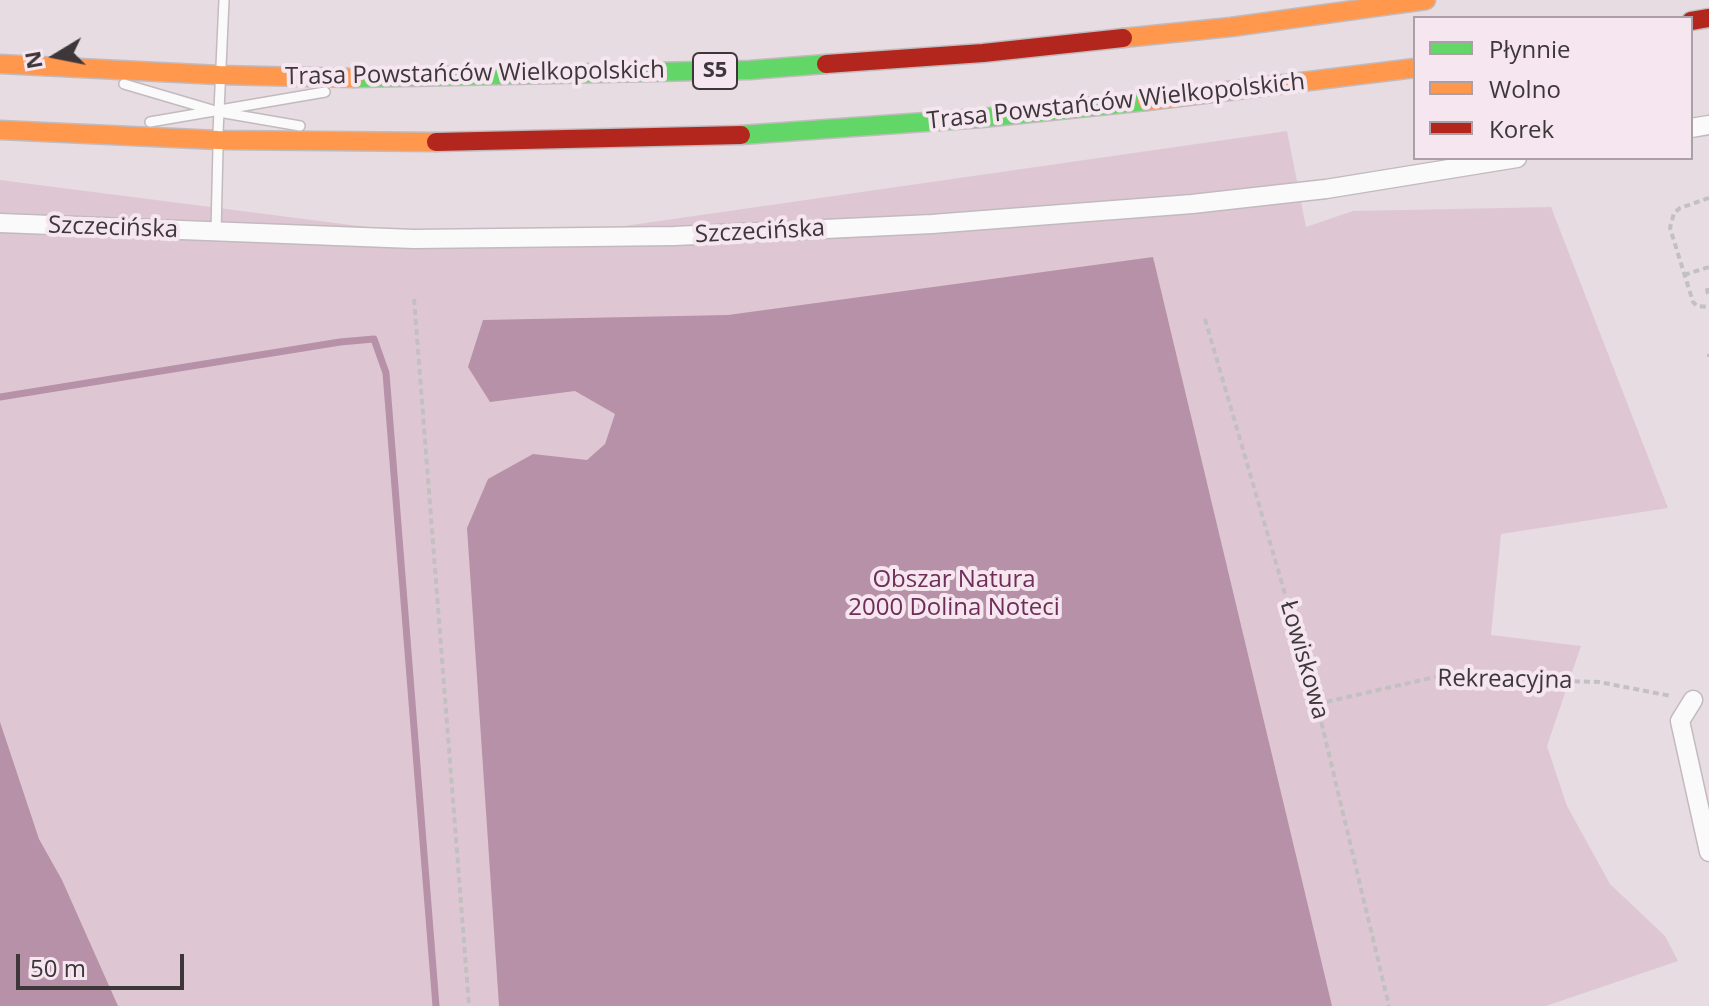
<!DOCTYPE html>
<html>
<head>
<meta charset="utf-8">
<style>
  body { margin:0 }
  #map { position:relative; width:1709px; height:1006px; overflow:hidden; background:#e6dce1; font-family:"Open Sans",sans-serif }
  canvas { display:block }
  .legend { position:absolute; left:1413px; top:16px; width:280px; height:144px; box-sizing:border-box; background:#f6e6ef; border:2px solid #aca0a7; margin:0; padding:10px 14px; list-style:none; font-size:24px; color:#3d373a }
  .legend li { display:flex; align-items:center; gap:16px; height:40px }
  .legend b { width:40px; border:2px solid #aca0a7 }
  .north { position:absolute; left:16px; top:16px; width:80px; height:80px; -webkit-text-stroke:6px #f6e6ef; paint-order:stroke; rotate:260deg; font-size:22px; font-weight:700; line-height:32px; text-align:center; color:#3d373a }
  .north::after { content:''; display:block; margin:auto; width:28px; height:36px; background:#3d373a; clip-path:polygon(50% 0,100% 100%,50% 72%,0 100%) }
  .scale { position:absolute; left:16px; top:954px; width:168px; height:36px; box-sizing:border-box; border:4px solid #3d373a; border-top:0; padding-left:10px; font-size:24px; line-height:28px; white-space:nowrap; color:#3d373a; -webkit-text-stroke:6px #f6e6ef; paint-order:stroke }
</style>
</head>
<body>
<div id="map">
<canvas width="1709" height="1006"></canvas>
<ul class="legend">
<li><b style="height:10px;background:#63d668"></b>Płynnie</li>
<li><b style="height:10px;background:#ff974d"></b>Wolno</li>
<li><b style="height:10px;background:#b3261e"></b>Korek</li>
</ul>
<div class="north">N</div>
<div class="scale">50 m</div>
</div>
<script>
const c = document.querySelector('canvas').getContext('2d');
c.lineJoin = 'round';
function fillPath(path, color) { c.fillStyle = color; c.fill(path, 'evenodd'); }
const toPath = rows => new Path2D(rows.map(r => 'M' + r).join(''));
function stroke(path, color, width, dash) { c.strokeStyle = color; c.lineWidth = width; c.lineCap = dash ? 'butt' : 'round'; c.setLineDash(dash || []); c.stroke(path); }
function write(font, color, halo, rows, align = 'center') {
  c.font = font + ' "Open Sans",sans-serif'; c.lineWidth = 8; c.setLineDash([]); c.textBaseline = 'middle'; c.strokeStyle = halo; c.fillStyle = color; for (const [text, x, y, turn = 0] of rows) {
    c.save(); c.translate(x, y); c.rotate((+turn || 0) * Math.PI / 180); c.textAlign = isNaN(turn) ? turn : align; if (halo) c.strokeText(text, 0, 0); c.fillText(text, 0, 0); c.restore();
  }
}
fillPath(toPath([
  [1287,131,1306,227,1353,211,1551,207,1668,508,1501,534,1491,635,1581,646,1547,746,1567,806,1610,884,1665,936,1678,961,1546,1006,0,1006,0,180,499,244]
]), '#dec7d3');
fillPath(toPath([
  [1153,257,1332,1006,499,1006,467,528,488,479,533,454,587,460,605,444,615,414,575,391,490,402,468,367,483,320,728,315],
  [0,722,39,839,62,880,118,1006,0,1006]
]), '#b791a8');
stroke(toPath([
  [0,397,340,342,374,339,386,373,436,1006]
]), '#b791a8', 7);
const lane = toPath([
  [124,84,219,112,300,126],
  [150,122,325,92],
  [218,133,224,0],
  [216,232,218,148]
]);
const street = toPath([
  [1691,128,1709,125],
  [0,223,414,239,674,236,932,224,1192,204,1326,189,1517,158],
  [1693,700,1680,721,1709,852]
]);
const fast = toPath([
  [354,78,750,70,826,64],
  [741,135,982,118,1147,101]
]);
const slow = toPath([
  [1123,38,1231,27,1426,0],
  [0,64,219,75,354,78],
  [1147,101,1415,68],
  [0,130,218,140,436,142]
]);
const jam = toPath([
  [1691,21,1709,18],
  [826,64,983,53,1123,38],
  [436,142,741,135]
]);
stroke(lane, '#c2babe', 12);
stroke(street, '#c2babe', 21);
stroke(fast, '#c1bbbe', 21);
stroke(slow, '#c1bbbe', 21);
stroke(jam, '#c1bbbe', 21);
stroke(toPath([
  [1709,198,1680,208,1674,213,1670,228,1693,302,1697,306,1709,307],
  [1684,275,1709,267],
  [1709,290,1707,290,1709,297],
  [414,299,469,1006],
  [1205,319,1317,704,1389,1006],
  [1709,354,1709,357],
  [1317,704,1435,677,1599,682,1671,696]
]), '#c3c0c1', 4, [6, 4]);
stroke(lane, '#fbfafa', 9);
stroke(street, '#fbfafa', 18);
stroke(fast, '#63d668', 18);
stroke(slow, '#ff974d', 18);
stroke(jam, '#b3261e', 18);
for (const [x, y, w] of [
  [715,71,44]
]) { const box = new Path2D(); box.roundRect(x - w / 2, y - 18, w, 36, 6); c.fillStyle = '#f6e6ef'; c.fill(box); stroke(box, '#3d373a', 2); }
write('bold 22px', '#3d373a', null, [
  ["S5",715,71]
]);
write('24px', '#3d373a', '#f6e6ef', [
  ["Trasa Powstańców Wielkopolskich",475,74,-1],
  ["Trasa Powstańców Wielkopolskich",1116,102,-6],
  ["Szczecińska",113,228,2],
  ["Szczecińska",760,232,-3],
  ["Łowiskowa",1304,660,74],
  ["Rekreacyjna",1505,680,1]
]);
write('24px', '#6e2e58', '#f6e6ef', [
  ["Obszar Natura",954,580],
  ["2000 Dolina Noteci",954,608]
]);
</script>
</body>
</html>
